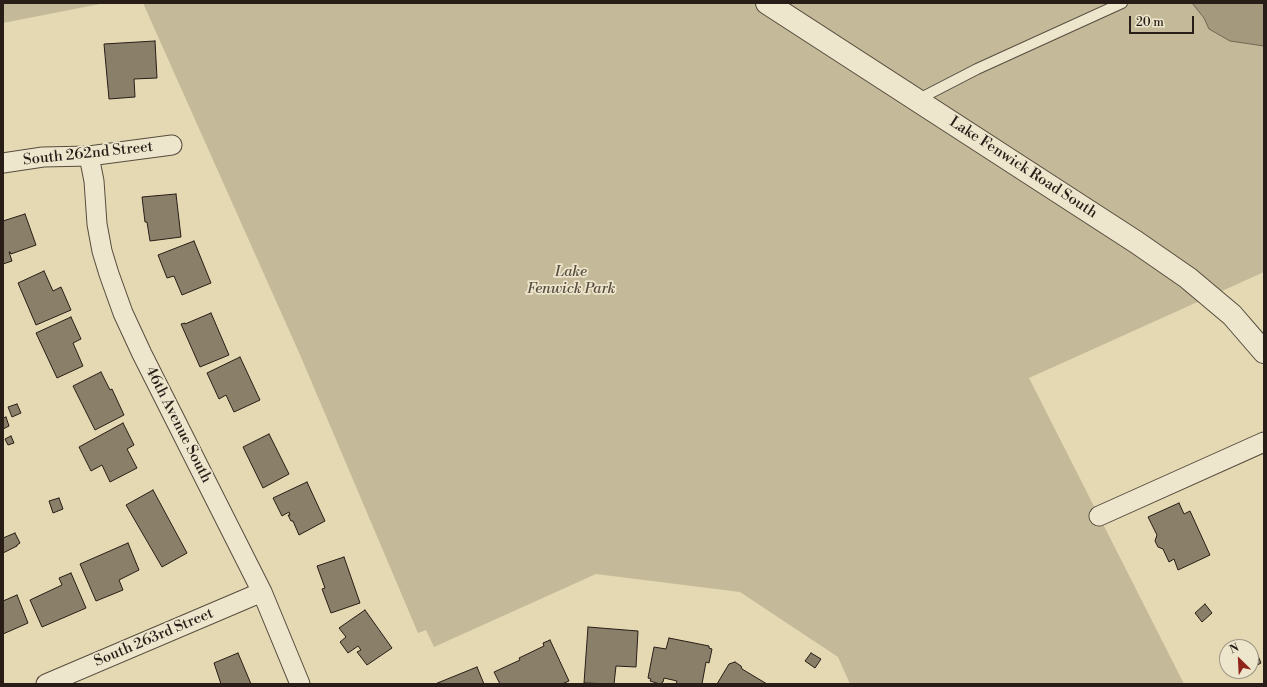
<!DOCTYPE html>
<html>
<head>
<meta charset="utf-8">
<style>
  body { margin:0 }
  #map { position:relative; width:1267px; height:687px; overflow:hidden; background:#e4d9b2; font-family:"Libre Bodoni",serif }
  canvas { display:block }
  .frame { position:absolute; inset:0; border:4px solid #281d17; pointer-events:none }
  .north { position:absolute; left:1219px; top:639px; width:40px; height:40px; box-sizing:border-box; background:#ede6cd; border:1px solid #9e9684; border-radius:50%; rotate:336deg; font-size:11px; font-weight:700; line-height:16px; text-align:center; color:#281d17 }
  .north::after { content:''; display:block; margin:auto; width:14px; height:18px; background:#8f2418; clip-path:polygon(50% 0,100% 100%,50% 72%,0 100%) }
  .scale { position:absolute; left:1129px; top:16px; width:65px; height:18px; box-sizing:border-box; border:2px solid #281d17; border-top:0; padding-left:5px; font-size:12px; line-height:14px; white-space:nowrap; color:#281d17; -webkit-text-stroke:3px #ede6cd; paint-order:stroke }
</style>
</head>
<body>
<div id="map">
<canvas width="1267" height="687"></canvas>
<div class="frame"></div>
<div class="north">N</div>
<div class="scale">20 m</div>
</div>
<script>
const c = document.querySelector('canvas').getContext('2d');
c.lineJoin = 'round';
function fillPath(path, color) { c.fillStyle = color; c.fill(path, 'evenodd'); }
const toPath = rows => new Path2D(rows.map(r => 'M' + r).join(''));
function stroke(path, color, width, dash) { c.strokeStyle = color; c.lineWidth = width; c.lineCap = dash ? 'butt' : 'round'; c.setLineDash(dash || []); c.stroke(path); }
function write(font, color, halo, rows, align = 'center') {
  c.font = font + ' "Libre Bodoni",serif'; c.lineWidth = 3.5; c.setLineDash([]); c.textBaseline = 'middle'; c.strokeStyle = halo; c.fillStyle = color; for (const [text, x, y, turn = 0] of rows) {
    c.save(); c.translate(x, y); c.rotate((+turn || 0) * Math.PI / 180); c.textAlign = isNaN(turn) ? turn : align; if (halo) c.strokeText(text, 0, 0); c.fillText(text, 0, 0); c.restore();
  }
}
fillPath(toPath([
  [3,3,105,3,3,23],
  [143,3,1264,3,1264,272,1029,378,1184,684,850,684,838,657,740,592,596,574,434,647,426,630,418,633,301,357]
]), '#c4b998');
const water = toPath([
  [1192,3,1264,3,1264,46,1230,41,1209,29,1204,18,1192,3]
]);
fillPath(water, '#a4997d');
stroke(water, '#726754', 1);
const building = toPath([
  [155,41,157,78,134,79,135,97,109,99,104,44,155,41],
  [176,194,181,237,150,241,147,222,145,222,142,197,176,194],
  [25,214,36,245,11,254,10,252,9,252,12,261,3,264,3,221,25,214],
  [194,241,211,283,182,295,174,276,167,278,158,255,194,241],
  [44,271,53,291,61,287,71,310,36,325,18,283,44,271],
  [211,313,229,355,200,367,181,324,185,323,185,324,211,313],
  [71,317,81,339,73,343,83,366,57,378,36,333,71,317],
  [240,357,260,400,234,412,226,395,219,399,207,373,240,357],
  [101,372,110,390,112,389,124,415,95,430,73,386,101,372],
  [17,404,21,413,12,417,8,407,17,404],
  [6,417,9,426,3,429,3,418,6,417],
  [123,423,134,445,127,449,137,468,110,482,102,465,91,471,79,447,123,423],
  [269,434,289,474,263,488,243,447,269,434],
  [11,436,14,443,8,445,5,439,11,436],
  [307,482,325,521,299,535,293,521,291,521,288,515,290,515,289,512,282,516,273,498,307,482],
  [153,490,187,553,162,567,126,505,153,490],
  [59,498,63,509,53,513,49,501,59,498],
  [1179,503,1184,514,1190,511,1210,555,1178,570,1174,559,1169,562,1163,549,1158,547,1155,541,1157,535,1148,517,1179,503],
  [15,533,20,543,17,545,17,546,3,553,3,538,15,533],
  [128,543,139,570,119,580,123,590,96,601,80,564,128,543],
  [344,557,360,603,331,613,322,589,325,588,317,566,344,557],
  [71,573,86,608,42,627,30,600,62,585,59,578,71,573],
  [17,595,28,623,3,634,3,601,17,595],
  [1205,604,1212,613,1202,622,1195,613,1205,604],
  [365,610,392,648,367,665,357,652,361,650,358,646,348,653,340,642,346,637,339,628,365,610],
  [588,627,638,631,636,667,616,666,614,684,584,683,588,627],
  [669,638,709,646,709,648,712,649,709,663,706,662,702,684,676,684,677,681,664,678,663,682,660,684,650,681,651,679,648,678,654,647,666,649,669,638],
  [550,640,569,681,562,684,500,684,494,672,520,660,519,658,544,646,543,643,550,640],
  [1256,651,1261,663,1252,668,1251,653,1256,651],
  [238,653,251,684,221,684,214,663,238,653],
  [811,653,821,659,815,668,805,661,811,653],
  [735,662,741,666,742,669,767,684,717,684,729,664,735,662],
  [477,667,484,684,435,684,477,667]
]);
fillPath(building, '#8a7f68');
stroke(building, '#281d17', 1);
const service = toPath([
  [917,100,977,69,1122,3]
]);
const minor = toPath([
  [89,156,94,181,97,224,102,251,109,274,123,313,142,354,262,592,300,684],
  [3,163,43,157,89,156,172,145],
  [1099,516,1264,442],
  [46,684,262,592]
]);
const tertiary = toPath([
  [767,3,1136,242,1188,278,1232,315,1264,352]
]);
stroke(service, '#574c3e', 12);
stroke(minor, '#574c3e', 21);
stroke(tertiary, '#574c3e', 24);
stroke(service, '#ede6cd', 10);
stroke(minor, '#ede6cd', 19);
stroke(tertiary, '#ede6cd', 22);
write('15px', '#281d17', '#ede6cd', [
  ["South 262nd Street",88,154,-6],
  ["Lake Fenwick Road South",1023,168,33],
  ["46th Avenue South",178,425,63],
  ["South 263rd Street",154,638,-23]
]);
write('italic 15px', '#574c3e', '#ede6cd', [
  ["Lake",571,272],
  ["Fenwick Park",571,289]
]);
</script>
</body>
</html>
